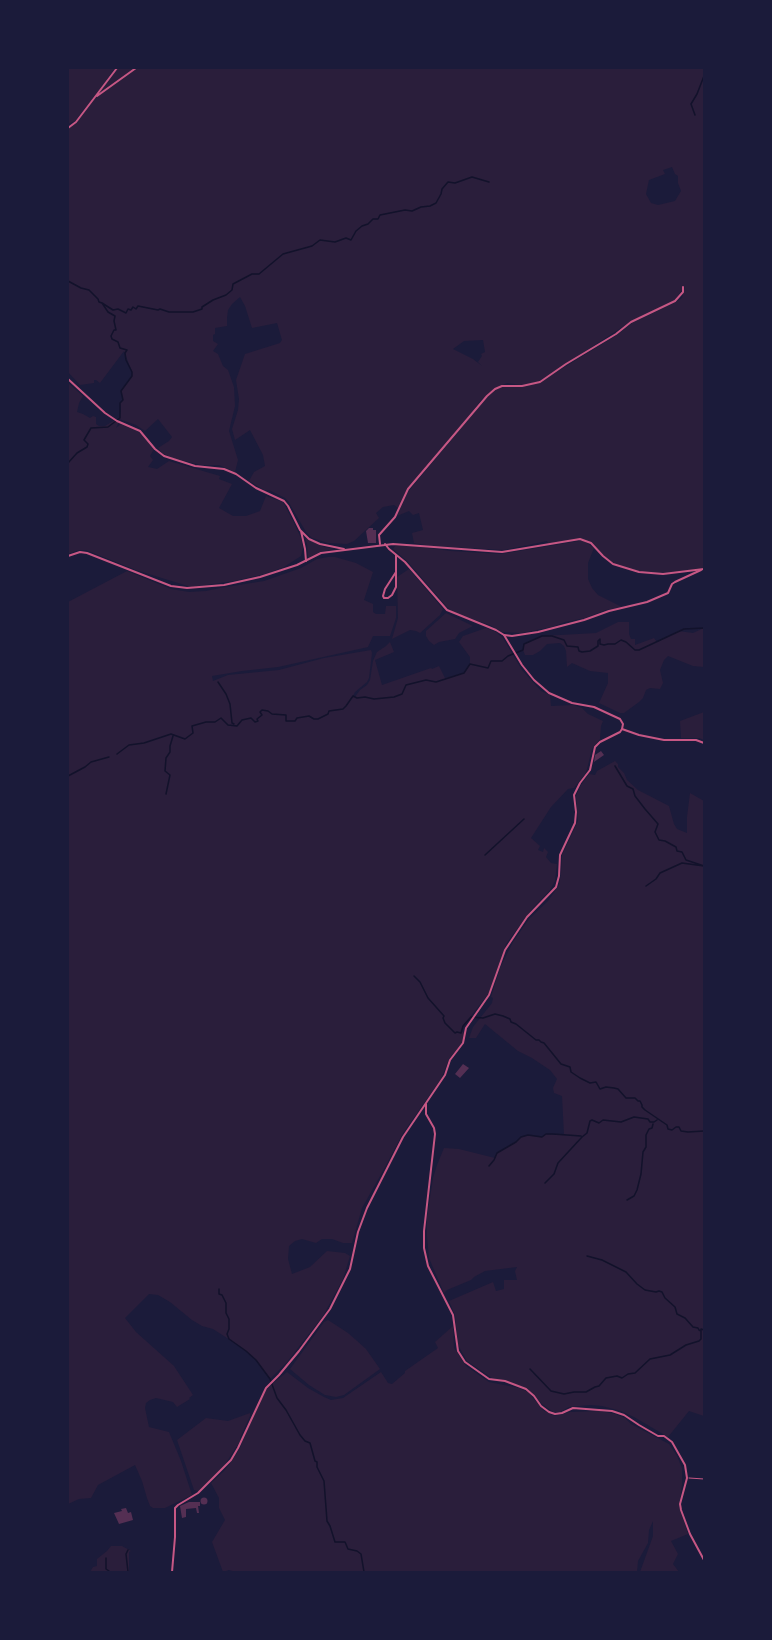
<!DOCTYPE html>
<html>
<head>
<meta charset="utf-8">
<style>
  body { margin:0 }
  #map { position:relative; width:772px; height:1640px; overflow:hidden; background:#1b1b3a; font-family:Literata,serif }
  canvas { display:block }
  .frame { position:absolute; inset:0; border:69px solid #1b1b3a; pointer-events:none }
</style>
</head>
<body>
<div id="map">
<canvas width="772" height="1640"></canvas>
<div class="frame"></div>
</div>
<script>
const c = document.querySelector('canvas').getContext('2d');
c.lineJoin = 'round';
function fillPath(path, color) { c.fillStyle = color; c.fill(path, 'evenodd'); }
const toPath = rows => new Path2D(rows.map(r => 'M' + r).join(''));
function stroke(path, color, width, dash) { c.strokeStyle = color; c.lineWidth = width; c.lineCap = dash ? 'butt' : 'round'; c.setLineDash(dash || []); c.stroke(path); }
fillPath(toPath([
  [68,68,115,68,100,89,75,121,68,124],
  [117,68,704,68,704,569,651,574,621,568,608,560,591,543,580,539,549,544,547,541,504,550,431,546,414,543,412,533,423,530,419,513,413,515,409,511,397,516,407,493,493,390,481,400,470,415,408,488,398,508,394,505,383,507,376,513,379,518,354,541,347,544,328,543,312,538,306,532,288,501,285,498,269,490,264,490,249,481,254,472,265,466,263,455,250,430,235,440,232,429,238,410,239,399,236,380,245,354,280,343,282,340,277,323,252,328,245,306,240,297,232,304,228,310,227,318,227,326,215,328,215,334,213,335,213,341,218,344,213,351,218,354,223,366,228,370,234,387,235,406,229,431,238,460,235,472,219,465,202,465,193,463,172,458,162,453,158,448,169,441,172,437,158,419,145,431,136,425,119,419,121,410,120,403,123,400,121,391,132,376,132,372,124,351,100,383,96,380,94,380,94,383,80,385,68,372,68,128,76,122],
  [672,167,675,174,678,176,678,183,681,191,675,201,658,205,651,203,646,194,649,180,665,174,663,170],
  [685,286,682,298,676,302,632,323,617,335,540,382,522,386,502,386,496,388,507,383,522,385,538,382,630,322,674,301],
  [483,340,485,352,481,354,482,356,478,362,482,366,473,359,453,349,464,341],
  [68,383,83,396,79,403,77,412,83,414,90,418,93,416,96,417,96,424,99,426,105,426,115,420,119,422,116,428,121,424,137,431,142,435,154,449,150,456,153,460,148,467,157,469,169,461,220,476,219,479,232,484,219,508,233,516,246,516,260,511,266,496,283,502,293,521,301,538,303,548,301,556,284,567,265,574,234,581,191,587,136,570,86,550,79,550,68,554],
  [305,538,324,547,335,549,320,552,308,558,307,544],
  [579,541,584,541,594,548,588,563,588,579,592,588,598,595,622,607,606,610,585,618,565,622,552,627,521,633,502,632,490,625,454,613,447,607,407,561,393,549,396,545,405,545,451,551,501,554],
  [328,557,335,557,356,563,373,572,364,600,373,604,373,612,376,614,385,614,386,606,396,606,396,618,390,636,373,636,368,647,278,667,242,671,212,676,213,681,228,675,279,670,324,658,371,650,372,653,369,678,367,682,355,692,353,696,355,697,360,690,367,685,370,680,373,661,377,652,386,646,390,642,394,652,375,660,382,685,431,668,432,669,439,666,445,678,464,673,470,664,470,657,459,642,463,636,486,628,496,632,503,638,522,670,541,691,550,695,551,706,573,705,582,708,588,714,603,721,601,726,600,739,592,749,587,769,585,774,574,788,568,789,551,807,531,838,540,846,538,850,543,852,544,848,548,852,546,857,551,863,557,864,555,881,550,890,532,909,506,944,489,993,463,1026,462,1031,464,1033,462,1043,449,1059,441,1079,403,1133,384,1169,362,1208,352,1243,343,1243,332,1239,322,1239,316,1243,302,1239,295,1241,289,1246,288,1259,292,1274,310,1267,327,1251,345,1253,350,1256,343,1279,323,1316,287,1362,270,1379,256,1360,241,1347,213,1329,202,1326,192,1320,170,1302,158,1295,149,1294,125,1318,136,1332,174,1366,193,1395,189,1398,190,1399,177,1407,173,1402,156,1398,150,1400,146,1403,145,1408,149,1427,169,1432,181,1461,192,1495,165,1508,153,1508,150,1506,147,1498,142,1481,135,1465,98,1485,91,1498,79,1499,68,1504,68,602,127,571,171,589,189,592,206,591,220,588,264,581,301,568,317,559],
  [409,569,443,609,440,615,420,633,416,631,410,630,392,639,398,618,397,577],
  [446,613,473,626,459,633,455,639,439,642,434,645,429,641,426,636,426,631],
  [618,622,629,622,629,634,631,639,635,639,635,645,654,638,657,642,678,631,693,633,704,628,704,667,693,666,668,656,664,660,660,670,663,683,660,689,650,688,646,690,643,698,639,702,624,713,620,713,599,703,608,683,608,673,590,671,572,663,567,667,566,651,564,646,560,643,547,644,540,651,533,655,525,655,523,650,524,644,542,636,596,633],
  [704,712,704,740,699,738,681,738,680,721],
  [615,761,618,764,618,767,624,773,627,780,638,790,669,806,674,824,677,829,687,833,687,817,690,793,704,801,704,1416,689,1411,668,1437,634,1417,621,1411,602,1406,590,1405,569,1407,560,1412,553,1412,542,1404,528,1389,508,1381,492,1378,467,1361,458,1345,455,1315,449,1301,493,1282,496,1291,504,1289,504,1280,517,1280,515,1271,517,1267,485,1271,474,1277,471,1280,447,1290,444,1293,429,1258,427,1236,427,1217,433,1178,437,1165,444,1148,459,1149,495,1158,497,1153,516,1142,521,1137,528,1135,542,1137,546,1134,564,1135,562,1096,554,1093,553,1088,557,1079,550,1070,532,1058,518,1051,485,1024,476,1038,469,1038,473,1027,492,1003,493,998,491,997,500,968,513,942,529,919,548,901,559,885,561,873,562,855,578,821,576,796,581,785,589,774,595,775,597,771],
  [328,1320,348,1333,356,1340,366,1349,380,1369,344,1395,336,1397,325,1395,309,1385,290,1369,324,1322],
  [453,1326,454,1348,466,1366,489,1382,519,1388,528,1392,544,1411,555,1416,570,1412,600,1411,615,1414,625,1418,631,1424,669,1444,677,1456,682,1468,682,1485,679,1507,688,1534,671,1541,678,1554,673,1564,679,1572,640,1572,653,1536,653,1521,649,1530,648,1543,638,1561,637,1572,236,1572,229,1570,223,1572,212,1542,225,1520,219,1508,219,1498,211,1483,224,1471,231,1462,240,1448,256,1409,266,1390,272,1384,287,1372,308,1388,324,1397,331,1400,343,1398,381,1372,388,1383,392,1384,405,1373,405,1371,438,1348,435,1342],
  [250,1413,250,1416,240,1438,240,1441,224,1466,199,1491,194,1490,177,1440,206,1418,228,1421],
  [111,1546,122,1546,131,1551,129,1552,129,1572,90,1572,93,1567,97,1566,97,1559,107,1551]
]), '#2a1e3b');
stroke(toPath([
  [695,115,691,104,697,94,704,76],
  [68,281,81,288,89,290,98,299,99,302,102,303,108,312,115,316,114,321,116,330,114,330,111,336,112,339,118,342,120,348,127,350,125,353,126,360,132,372,132,376,121,391,123,400,120,403,120,418,108,427,91,428,84,440,88,444,87,447,77,453,68,463],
  [102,303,113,310,118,309,126,313,128,309,131,310,133,307,136,309,138,306,158,310,160,309,169,312,193,312,202,309,202,307,213,300,226,295,232,290,233,284,252,274,259,274,283,254,312,246,320,240,335,242,346,238,351,240,356,231,362,226,368,224,373,219,378,219,380,215,405,210,412,211,421,207,430,206,436,203,441,194,442,189,448,182,455,183,472,177,489,182],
  [218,682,226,694,230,704,232,723,234,724],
  [117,754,129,745,144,743,171,734,185,739,193,733,192,726,206,722,215,722,221,718,228,725,237,726,242,720,251,718,255,722,258,721,257,719,262,715,260,712,262,710,268,711,272,714,286,715,286,721,295,721,297,718,309,716,314,719,318,719,328,714,329,711,343,709,346,706,353,696,357,698,365,697,374,699,394,697,402,694,406,685,426,680,436,682,464,673,470,664,488,668,491,661,502,661,508,656,523,650,524,644,542,636,552,636,564,640,567,646,578,647,579,651,582,652,590,651,598,646,598,641,600,639,600,644,604,645,608,644,615,644,621,640,626,642,635,650,639,650,684,629,704,628],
  [615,766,627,786,633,789,635,796,645,809,658,824,655,832,659,840,665,841,676,847,677,851,682,852,686,860,704,866],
  [68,776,85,767,91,762,109,757],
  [166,794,170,775,165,771,166,758,170,752,170,746,173,736],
  [485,855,524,819],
  [646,886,656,879,660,873,682,863,704,866],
  [414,976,420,982,428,998,444,1016,443,1018,445,1023,455,1033,457,1032,461,1033,463,1026,471,1017,483,1018,495,1014,503,1016,510,1019,511,1022,516,1024,536,1040,539,1040,541,1042,544,1043,561,1064,570,1067,571,1072,580,1078,590,1083,596,1082,600,1089,606,1087,614,1088,618,1089,626,1098,635,1098,638,1101,640,1101,642,1105,642,1107,645,1110,667,1125,668,1129,672,1130,676,1127,679,1127,681,1131,688,1132,704,1131],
  [489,1166,494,1160,497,1153,516,1142,521,1137,528,1135,542,1137,546,1134,553,1134,581,1136],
  [545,1183,554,1174,558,1163,582,1137,587,1133,590,1121,592,1120,599,1123,603,1120,621,1122,634,1117,648,1119,650,1122,654,1122,657,1120],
  [627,1200,634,1196,637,1190,641,1174,643,1152,646,1147,646,1135,649,1129,652,1128,653,1124],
  [587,1256,602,1260,626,1272,637,1284,645,1290,656,1292,659,1291,662,1292,665,1298,675,1307,677,1314,685,1318,693,1327,698,1328,699,1330,701,1331,701,1329,704,1330],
  [219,1289,219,1294,222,1295,226,1303,226,1313,229,1319,229,1329,227,1334,229,1339,246,1351,256,1360,270,1379,277,1398,286,1410,300,1435,305,1441,310,1443,315,1461,317,1462,317,1467,324,1481,327,1521,330,1526,335,1542,345,1542,348,1549,357,1551,361,1554,364,1572],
  [530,1369,551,1391,564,1394,574,1392,586,1392,595,1387,599,1386,606,1378,617,1376,622,1378,628,1374,635,1373,650,1359,670,1355,686,1345,699,1341,701,1339,701,1331],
  [106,1558,106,1569,109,1571,109,1572],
  [128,1572,126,1554,128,1550]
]), '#12122b', 1.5);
fillPath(toPath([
  [369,528,373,528,373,530,376,530,376,543,368,543,366,531],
  [601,751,604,755,594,762,595,755],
  [463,1064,469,1068,460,1078,455,1074],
  '200.5 1501a3.5 3.5 0 1 1 7 0a3.5 3.5 0 1 1-7 0Z',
  [189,1502,200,1502,200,1506,198,1506,199,1513,197,1513,196,1508,186,1509,186,1517,182,1518,180,1506],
  [126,1508,128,1513,131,1512,133,1520,119,1524,114,1513,122,1511,121,1509]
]), '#542f53');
stroke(toPath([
  [689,1478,704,1479]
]), '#c65784', 1);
stroke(toPath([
  [97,96,136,68],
  [68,128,76,122,117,68],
  [68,379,105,413,117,421,140,431,155,449,164,456,195,466,224,469,236,474,256,488,284,501,288,506,300,530,309,539,320,544,344,549],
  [301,531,305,549,306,561],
  [380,544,379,535,395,517,408,489,487,396,495,389,502,386,522,386,540,382,566,364,616,334,631,322,675,301,683,292,683,287],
  [396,572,385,589,383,596,384,598,388,598,392,595,396,587,396,555],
  [504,635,512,636,538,632,584,620,609,611,647,602,668,593,672,584,675,582,701,570],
  [622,729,639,735,664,740,696,740,704,743]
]), '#c65784', 2);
stroke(toPath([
  [68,556,80,552,87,553,171,586,187,588,224,585,260,577,297,565,321,553,393,544,502,552,580,539,591,543,603,556,613,564,639,572,663,574,704,569],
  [426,1104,426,1114,434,1128,435,1134,424,1231,424,1248,428,1266,453,1315,458,1351,465,1362,489,1379,505,1381,526,1389,534,1396,541,1406,549,1412,555,1414,562,1413,573,1408,612,1411,624,1415,639,1425,658,1436,664,1436,672,1442,685,1465,687,1478,680,1504,681,1510,690,1534,704,1560],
  [172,1572,175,1537,175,1508,178,1505,198,1493,231,1460,238,1448,266,1388,279,1375,299,1351,330,1309,350,1269,358,1232,367,1208,403,1137,445,1075,450,1060,463,1043,466,1028,489,995,505,950,527,917,556,887,559,876,560,855,575,823,576,812,574,795,580,783,590,770,595,747,600,742,620,732,622,729,623,724,620,719,594,707,572,703,549,693,534,680,522,665,504,635,496,630,447,610,405,562,389,549,385,544]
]), '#c65784', 2);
</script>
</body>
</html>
